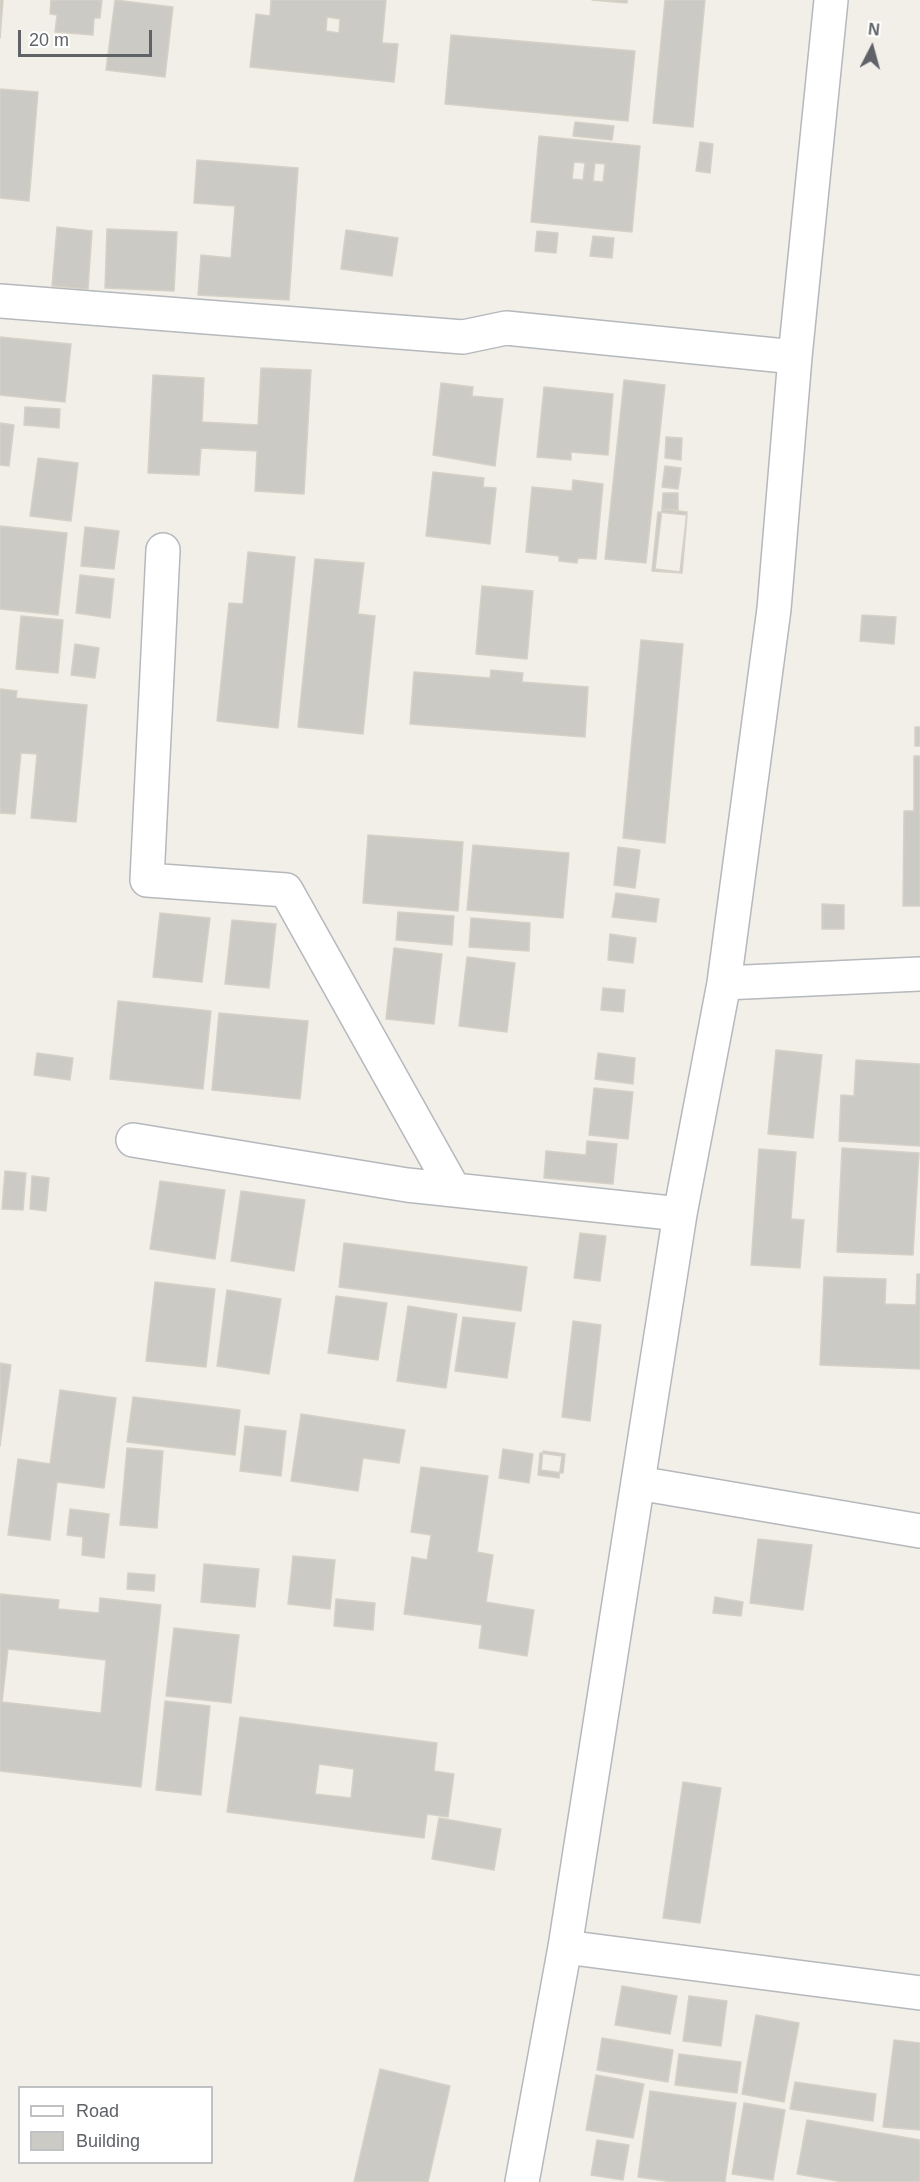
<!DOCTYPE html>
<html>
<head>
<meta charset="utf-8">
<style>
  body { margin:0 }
  #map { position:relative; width:920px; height:2182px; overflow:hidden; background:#f1efe8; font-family:Arial,sans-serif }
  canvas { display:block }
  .legend { position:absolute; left:18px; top:2086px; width:195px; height:78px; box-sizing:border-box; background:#fff; border:2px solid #bfc1c3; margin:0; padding:8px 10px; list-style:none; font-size:18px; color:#5f6368 }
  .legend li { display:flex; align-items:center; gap:12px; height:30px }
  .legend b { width:30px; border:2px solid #bfc1c3 }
  .north { position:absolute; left:842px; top:18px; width:60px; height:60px; -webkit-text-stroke:4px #fff; paint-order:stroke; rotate:6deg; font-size:16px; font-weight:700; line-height:24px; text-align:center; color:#5f6368 }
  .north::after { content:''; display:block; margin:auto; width:21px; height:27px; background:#5f6368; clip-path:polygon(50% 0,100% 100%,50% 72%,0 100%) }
  .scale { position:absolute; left:18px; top:30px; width:134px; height:27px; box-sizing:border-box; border:3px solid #5f6368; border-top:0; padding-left:8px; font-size:18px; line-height:21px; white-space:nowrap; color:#5f6368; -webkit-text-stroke:4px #fff; paint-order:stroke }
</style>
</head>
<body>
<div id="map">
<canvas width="920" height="2182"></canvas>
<ul class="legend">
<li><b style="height:8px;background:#fff"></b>Road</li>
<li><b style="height:16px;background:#cccac5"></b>Building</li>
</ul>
<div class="north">N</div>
<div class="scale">20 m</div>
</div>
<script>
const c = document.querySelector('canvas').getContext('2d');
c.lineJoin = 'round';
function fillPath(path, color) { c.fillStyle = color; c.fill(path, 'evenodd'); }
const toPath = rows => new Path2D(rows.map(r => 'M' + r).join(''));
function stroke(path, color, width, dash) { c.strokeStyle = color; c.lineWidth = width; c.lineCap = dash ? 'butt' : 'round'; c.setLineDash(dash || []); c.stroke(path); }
const building = toPath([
  [0,0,3,0,0,38,0,0],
  [51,0,102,0,100,18,94,18,93,35,55,32,57,15,50,14,51,0],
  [115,0,173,7,165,77,106,70,115,0],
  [271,0,386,0,382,43,398,44,394,82,250,67,256,14,270,16,271,0],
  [327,17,340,19,339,33,326,31,327,17],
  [592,0,627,0,627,3,592,0],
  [665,0,705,0,693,127,653,123,665,0],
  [451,35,635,51,628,121,445,104,451,35],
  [0,89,38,92,29,201,0,198,0,89],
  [575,122,614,126,612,140,573,136,575,122],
  [539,136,640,146,632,232,531,222,539,136],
  [574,162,585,163,583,180,572,179,574,162],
  [595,163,605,164,603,182,593,181,595,163],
  [700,142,713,144,710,173,696,171,700,142],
  [197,160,298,168,289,300,198,295,201,255,231,258,235,206,194,203,197,160],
  [57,227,92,231,88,289,52,286,57,227],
  [107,229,177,232,174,291,105,288,107,229],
  [346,230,398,238,392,276,341,269,346,230],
  [537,231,558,233,556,253,535,251,537,231],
  [593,236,614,238,612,258,590,256,593,236],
  [0,337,71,344,65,402,0,395,0,337],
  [261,368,311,370,304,494,255,491,257,451,201,448,199,475,148,473,153,375,204,378,202,422,258,425,261,368],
  [624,380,665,385,646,563,605,559,624,380],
  [441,383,473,387,472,396,503,399,495,466,433,455,441,383],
  [544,387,613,394,608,455,571,452,571,460,537,457,544,387],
  [25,407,60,409,59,428,24,425,25,407],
  [0,423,14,425,9,466,0,465,0,423],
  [666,437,682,438,681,460,665,458,666,437],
  [38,458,78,463,71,521,30,516,38,458],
  [665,466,681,468,678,489,662,487,665,466],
  [433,472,484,478,483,487,496,488,490,544,426,536,433,472],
  [573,480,603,484,596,559,578,558,577,563,559,561,559,556,526,552,532,487,572,491,573,480],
  [663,493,678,493,678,510,662,509,663,493],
  [662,509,687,512,680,572,655,569,662,509],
  [658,512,687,515,682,573,652,571,658,512],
  [0,526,67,533,58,615,0,609,0,526],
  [85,527,119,531,114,569,81,566,85,527],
  [248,552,295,557,278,728,217,721,229,603,243,604,248,552],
  [315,559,364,563,358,614,375,616,363,734,298,727,315,559],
  [80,575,114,579,110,618,76,613,80,575],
  [482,586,533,591,527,659,476,654,482,586],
  [862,615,896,617,894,644,860,641,862,615],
  [21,616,63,620,58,673,16,669,21,616],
  [641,640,683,644,665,843,623,838,641,640],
  [75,644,99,648,95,678,71,675,75,644],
  [491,670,523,673,522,682,588,687,585,737,410,724,414,672,490,678,491,670],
  [0,689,17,691,16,698,87,705,76,822,31,818,37,754,21,753,15,814,0,813,0,689],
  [915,727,920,727,920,746,915,746,915,727],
  [914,756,920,756,920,906,903,906,904,811,914,811,914,756],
  [368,835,463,842,458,911,363,903,368,835],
  [473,845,569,853,563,918,467,910,473,845],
  [618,847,640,850,635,888,614,885,618,847],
  [616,893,659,899,656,922,612,917,616,893],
  [822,904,844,905,844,929,822,929,822,904],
  [398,912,454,916,452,945,396,940,398,912],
  [160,913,210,918,202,982,153,977,160,913],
  [471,918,530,923,529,951,469,947,471,918],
  [232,920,276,924,269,988,225,984,232,920],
  [610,934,636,938,633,963,608,960,610,934],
  [394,948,442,954,434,1024,386,1019,394,948],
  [467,957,515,963,507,1032,459,1026,467,957],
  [603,988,625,990,623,1012,601,1010,603,988],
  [118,1001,211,1011,203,1089,110,1079,118,1001],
  [219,1013,308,1021,300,1099,212,1090,219,1013],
  [776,1050,822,1055,813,1138,768,1134,776,1050],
  [37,1053,73,1058,70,1080,34,1075,37,1053],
  [598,1053,635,1058,633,1084,595,1079,598,1053],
  [856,1060,920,1064,920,1146,839,1141,841,1095,854,1096,856,1060],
  [594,1088,633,1092,628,1139,589,1135,594,1088],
  [587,1141,617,1144,613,1184,544,1178,546,1151,586,1155,587,1141],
  [842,1148,919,1153,913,1255,837,1252,842,1148],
  [759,1149,796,1152,791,1219,804,1220,800,1268,751,1265,759,1149],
  [5,1171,26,1173,23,1210,2,1209,5,1171],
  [32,1176,49,1178,46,1211,30,1209,32,1176],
  [160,1181,225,1190,215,1259,150,1249,160,1181],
  [241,1191,305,1200,294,1271,231,1261,241,1191],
  [580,1233,606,1236,600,1281,574,1278,580,1233],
  [344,1243,527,1267,521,1311,339,1287,344,1243],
  [917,1274,920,1274,920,1369,820,1365,824,1277,886,1279,885,1304,916,1305,917,1274],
  [155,1282,215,1289,206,1367,146,1361,155,1282],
  [227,1290,281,1299,269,1374,217,1366,227,1290],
  [336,1296,387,1303,378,1360,328,1353,336,1296],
  [408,1306,457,1314,446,1388,397,1381,408,1306],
  [463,1317,515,1323,507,1378,455,1371,463,1317],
  [573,1321,601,1325,590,1421,562,1417,573,1321],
  [0,1363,11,1365,0,1446,0,1363],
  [60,1390,116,1398,104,1488,57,1482,50,1540,8,1535,18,1459,50,1464,60,1390],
  [133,1397,240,1410,235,1455,127,1442,133,1397],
  [301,1414,405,1430,399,1463,363,1458,358,1491,291,1481,301,1414],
  [245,1426,286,1431,281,1476,240,1471,245,1426],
  [127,1448,163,1451,157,1528,120,1525,127,1448],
  [503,1449,533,1454,529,1483,499,1478,503,1449],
  [543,1451,565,1454,563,1473,541,1470,543,1451],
  [540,1453,562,1456,559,1478,538,1475,540,1453],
  [421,1467,488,1476,477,1552,493,1555,486,1602,534,1610,527,1656,479,1648,482,1625,404,1614,412,1557,427,1560,431,1535,411,1532,421,1467],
  [70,1509,109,1514,104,1558,82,1555,83,1537,67,1535,70,1509],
  [758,1539,812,1545,803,1610,750,1603,758,1539],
  [293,1556,335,1560,330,1609,288,1604,293,1556],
  [204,1564,259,1569,255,1607,201,1602,204,1564],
  [128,1573,155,1575,154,1591,127,1589,128,1573],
  [0,1594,59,1600,58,1609,99,1613,100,1598,161,1605,141,1787,0,1771,0,1594],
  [8,1649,106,1660,101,1713,2,1702,8,1649],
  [715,1597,743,1602,741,1616,713,1613,715,1597],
  [336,1599,375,1603,373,1630,334,1626,336,1599],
  [174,1628,239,1635,231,1703,166,1696,174,1628],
  [165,1701,210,1706,201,1795,156,1790,165,1701],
  [240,1717,437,1743,434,1771,454,1774,448,1817,427,1814,424,1838,227,1812,240,1717],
  [319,1764,354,1769,351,1798,315,1794,319,1764],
  [683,1782,721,1788,700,1923,663,1918,683,1782],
  [439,1818,501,1829,494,1870,432,1859,439,1818],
  [622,1986,677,1996,670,2034,615,2025,622,1986],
  [689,1996,727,2001,721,2046,683,2041,689,1996],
  [756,2015,799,2023,784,2102,742,2094,756,2015],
  [602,2038,673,2050,668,2082,597,2070,602,2038],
  [894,2040,920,2043,920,2130,883,2127,894,2040],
  [679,2054,741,2062,737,2093,675,2085,679,2054],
  [380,2069,450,2086,428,2182,354,2182,380,2069],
  [596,2075,644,2084,633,2138,586,2130,596,2075],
  [795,2082,876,2094,873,2121,790,2109,795,2082],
  [650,2091,736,2103,725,2182,673,2182,638,2177,650,2091],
  [744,2103,785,2110,773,2180,732,2174,744,2103],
  [807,2120,920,2140,920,2182,843,2182,797,2174,807,2120],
  [597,2140,629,2145,623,2180,591,2175,597,2140]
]);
fillPath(building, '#cccac5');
stroke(building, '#d6d1c6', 1.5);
const street = toPath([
  [0,301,463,337,506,328,795,357],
  [163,550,147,880,286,890,454,1190],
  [724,983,920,974],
  [133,1140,407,1185,680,1214],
  [638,1483,920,1531],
  [565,1947,920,1993],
  [522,2182,565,1947,680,1214,724,983,774,609,795,357,831,0]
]);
stroke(street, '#b5b8bc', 36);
stroke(street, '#fff', 33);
</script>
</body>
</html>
